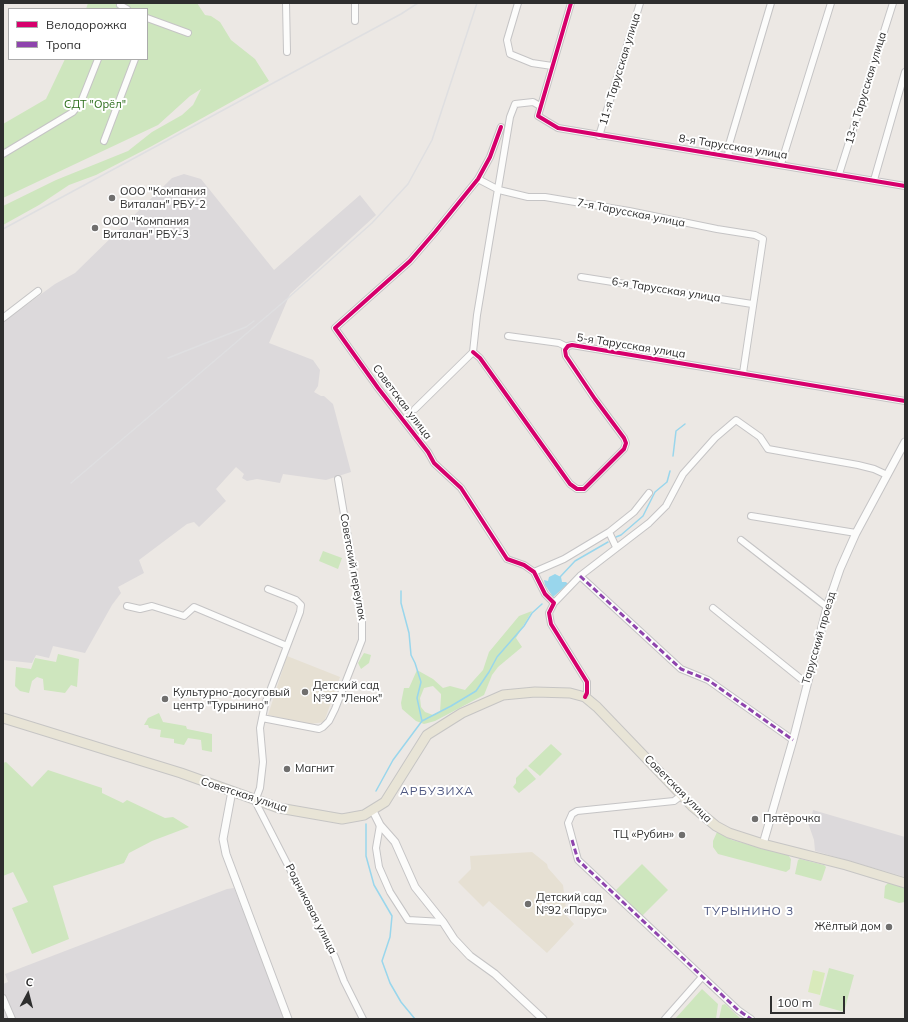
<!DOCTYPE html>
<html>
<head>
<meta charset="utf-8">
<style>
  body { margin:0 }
  #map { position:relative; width:908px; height:1022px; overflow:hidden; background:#ece8e4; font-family:Mulish,sans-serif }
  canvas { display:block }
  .frame { position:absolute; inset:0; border:4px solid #2e2e2e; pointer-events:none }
  .legend { position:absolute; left:8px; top:8px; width:140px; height:52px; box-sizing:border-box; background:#fff; border:1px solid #ababab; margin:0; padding:5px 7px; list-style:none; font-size:12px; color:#2e2e2e }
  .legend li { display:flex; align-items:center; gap:8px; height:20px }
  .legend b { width:20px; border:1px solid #ababab }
  .north { position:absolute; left:8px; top:974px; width:40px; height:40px; -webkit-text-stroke:3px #fff; paint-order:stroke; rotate:7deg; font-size:11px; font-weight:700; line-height:16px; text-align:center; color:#2e2e2e }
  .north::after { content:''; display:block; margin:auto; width:14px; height:18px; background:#2e2e2e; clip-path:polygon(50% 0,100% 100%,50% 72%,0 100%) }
  .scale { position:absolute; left:770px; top:996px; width:75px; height:18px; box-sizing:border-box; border:2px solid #2e2e2e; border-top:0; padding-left:5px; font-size:12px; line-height:14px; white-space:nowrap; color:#2e2e2e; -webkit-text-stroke:3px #fff; paint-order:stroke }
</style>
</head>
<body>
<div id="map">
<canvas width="908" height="1022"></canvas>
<div class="frame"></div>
<ul class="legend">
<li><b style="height:5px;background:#d6006c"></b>Велодорожка</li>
<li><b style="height:5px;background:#8e44ad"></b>Тропа</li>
</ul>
<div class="north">С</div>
<div class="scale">100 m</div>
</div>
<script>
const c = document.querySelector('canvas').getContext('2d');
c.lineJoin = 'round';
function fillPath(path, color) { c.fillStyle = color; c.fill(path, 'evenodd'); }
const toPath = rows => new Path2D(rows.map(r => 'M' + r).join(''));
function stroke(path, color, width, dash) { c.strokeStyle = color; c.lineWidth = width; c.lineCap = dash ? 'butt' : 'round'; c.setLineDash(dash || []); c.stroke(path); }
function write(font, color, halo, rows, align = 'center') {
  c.font = font + ' Mulish,sans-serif'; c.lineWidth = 4; c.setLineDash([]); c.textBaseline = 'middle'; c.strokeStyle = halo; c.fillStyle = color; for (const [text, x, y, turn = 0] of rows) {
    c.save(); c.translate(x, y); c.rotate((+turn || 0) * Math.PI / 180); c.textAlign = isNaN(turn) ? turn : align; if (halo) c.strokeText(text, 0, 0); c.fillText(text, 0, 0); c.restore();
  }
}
fillPath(toPath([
  [184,174,201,179,274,270,360,195,376,215,290,294,269,343,313,360,320,370,318,386,314,392,321,396,324,396,333,404,351,472,326,480,283,474,280,483,257,479,247,481,242,478,244,474,236,467,216,489,226,501,199,527,194,522,187,524,139,560,144,573,118,587,121,593,112,605,85,653,53,646,49,658,36,655,32,663,3,660,3,322,55,284,75,273,172,178],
  [813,810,905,837,905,877,815,851,814,840,807,820,812,815],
  [234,888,285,1019,3,1019,3,984,8,982,5,974,227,889]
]), '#dcd9db');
fillPath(toPath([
  [287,656,340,677,324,722,310,724,268,715],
  [532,852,547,864,548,868,563,885,566,909,563,912,574,924,547,953,489,901,483,907,458,882,471,869,470,856]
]), '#e6e0d3');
fillPath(toPath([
  [88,3,197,3,205,15,211,16,220,22,231,40,255,59,269,81,152,146,96,175,69,185,39,205,3,225,3,206,56,180,128,151,152,132,182,115,193,105,201,89,190,96,158,125,3,198,3,124,46,99,65,59,147,59,147,9,86,9],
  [323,551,342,558,338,569,319,561],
  [532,611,516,638,522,647,498,667,492,675,484,695,435,721,424,724,416,721,402,709,401,703,404,688,409,688,417,670,433,679,443,688,450,686,465,690,483,670,489,652,519,616],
  [433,686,441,694,441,697,440,712,433,715,425,712,421,707,420,698,424,688],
  [364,653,371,655,369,663,361,669,358,663],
  [58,654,79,659,77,687,71,685,65,693,44,690,43,679,37,677,32,681,29,693,20,691,15,686,16,667,31,669,35,658,56,662],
  [159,713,163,722,186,726,187,729,212,734,212,752,202,750,201,740,188,738,184,745,174,743,174,739,160,737,161,730,149,728,148,725,144,725,148,718],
  [551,744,562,754,540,776,528,766],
  [6,762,32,787,48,770,102,788,102,793,123,803,127,800,165,818,173,817,189,827,152,841,129,853,124,863,53,886,69,939,32,954,12,908,28,902,13,872,3,876,3,763],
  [526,768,536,779,519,793,513,787,516,783,516,778],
  [717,832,732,840,788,855,791,859,790,869,786,872,718,854,713,847,713,841],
  [800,859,824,865,826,867,822,879,821,881,795,874,798,860],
  [642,864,668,890,642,916,616,890],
  [889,882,905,887,905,902,899,903,884,898,885,886],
  [829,968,854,975,844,1012,819,1005],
  [702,989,718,1004,716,1019,675,1019],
  [725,1004,741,1019,719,1019,722,1005]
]), '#cee6be');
fillPath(toPath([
  [813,970,825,973,820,995,808,992]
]), '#d9eabb');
fillPath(toPath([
  [555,574,561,577,562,582,566,582,568,584,553,597,545,585,544,580,548,581,549,577]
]), '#99d6ec');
stroke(toPath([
  [673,456,676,431,685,424],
  [616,537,621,535,643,516,655,492,667,482,670,471],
  [560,577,575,561,608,542],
  [401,591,401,603,409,633,411,655,415,663,421,682,417,698,422,721],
  [376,791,393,760,422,721,451,706,476,691,489,672,497,657,524,626,532,613,542,604],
  [366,824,366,856,374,885,392,916,390,937,382,961,390,983,401,1002,415,1019]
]), '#99d6ec', 1.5);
const minor = toPath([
  [286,3,287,52],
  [355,3,355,21],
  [518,3,507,40,510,54,532,63,552,66],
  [571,3,538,116,558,128,905,186],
  [120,5,127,9],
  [147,18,188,33],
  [501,127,490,157,478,179,435,232,410,261,335,328,378,388,428,452,434,463,461,488,507,559,524,565,534,572,545,594,554,603,549,613,551,624,587,682,587,693,585,697],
  [599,136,640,3],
  [104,141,135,59],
  [3,154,73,112,81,102,98,59],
  [729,155,728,148,771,3],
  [781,164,831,3],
  [839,174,893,3],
  [478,179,499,190,528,197,545,197,629,211,717,229,755,235,763,239,743,373],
  [874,180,905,72],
  [581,277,752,304],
  [3,318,38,291],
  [508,336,559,343,567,347],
  [473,352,480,358,570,484,577,489,584,489,624,449,626,443,624,438,595,399,566,356,565,350,568,346,572,345,905,401],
  [415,409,473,352,477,315,510,117,515,104,533,102,540,106],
  [751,516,856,533],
  [609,532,616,547],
  [741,540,827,607],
  [534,572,564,559,609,532,634,512,649,493],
  [580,576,681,669,708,680,793,740],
  [268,589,296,600,301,605,300,612,265,704,260,728,263,762,260,788,255,801,335,957,344,981,363,1019],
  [554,603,580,576,649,523,666,506,683,474,715,438,736,420,760,437,768,449,858,465,874,469,887,475],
  [127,606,140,609,152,606,184,616,194,607,287,646],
  [713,608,806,683],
  [262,718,319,729,323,727,329,721,335,709,362,640,362,620,338,479],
  [682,795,674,801,577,811,572,814,568,823,578,860,738,1010,751,1019],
  [380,825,376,848,379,867,390,892,408,920,443,922],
  [3,998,12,1019],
  [665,1019,702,977]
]);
const tertiary = toPath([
  [232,791,223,839,226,854,288,1019],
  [373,811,380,825,395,842,415,887,443,922,454,939,470,956,495,974,543,1019],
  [763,844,793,740,827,607,840,569,856,533,905,442]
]);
const primary = toPath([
  [3,718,181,773,279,808,342,819,364,815,385,802,427,735,462,713,503,695,535,692,570,693,585,697,597,707,692,806,716,826,729,833,763,844,846,865,905,883]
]);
stroke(minor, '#c5c4c5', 8);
stroke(tertiary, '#c5c4c5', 9);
stroke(primary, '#c6c5c4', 11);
stroke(minor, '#fcfcfb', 6);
stroke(tertiary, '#fcfcfb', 7);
stroke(primary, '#e8e4d6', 9);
stroke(toPath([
  [3,229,401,14,418,3],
  [168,358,246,327,254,321],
  [71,483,287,299,372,223,408,184,432,140,477,3]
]), '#dfdfe1', 1.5);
stroke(toPath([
  [580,576,681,669,708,680,793,740],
  [572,840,578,860,738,1010,751,1019]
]), '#8e44ad', 3, [6, 3]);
stroke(toPath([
  [571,3,538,116,558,128,905,186],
  [501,127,490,157,478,179,435,232,410,261,335,328,378,388,428,452,434,463,461,488,507,559,524,565,534,572,545,594,554,603,549,613,551,624,587,682,587,693,585,697],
  [473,352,480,358,570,484,577,489,584,489,624,449,626,443,624,438,595,399,566,356,565,350,568,346,572,345,905,401]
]), '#d6006c', 4);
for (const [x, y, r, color] of [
  [112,198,4,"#706f6e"],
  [95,228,4,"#706f6e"],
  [305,692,4,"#706f6e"],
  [165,699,4,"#706f6e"],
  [287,769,4,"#706f6e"],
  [755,819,4,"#706f6e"],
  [682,835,4,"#706f6e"],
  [528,904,4,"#706f6e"],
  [889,927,4,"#706f6e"]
]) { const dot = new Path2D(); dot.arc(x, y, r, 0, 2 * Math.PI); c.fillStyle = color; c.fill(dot); stroke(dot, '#fff', 1.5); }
write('11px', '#2e2e2e', '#fff', [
  ["11-я Тарусская улица",620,69,-73],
  ["13-я Тарусская улица",866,88,-73],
  ["8-я Тарусская улица",733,147,9],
  ["7-я Тарусская улица",631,213,11],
  ["6-я Тарусская улица",666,290,9],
  ["5-я Тарусская улица",631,346,9],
  ["Советская улица",402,402,53],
  ["Советский переулок",353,567,80],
  ["Тарусский проезд",819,638,-74],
  ["Советская улица",678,789,45],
  ["Советская улица",244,795,18],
  ["Родниковая улица",311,909,63]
]);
write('11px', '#2c6e1b', '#fff', [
  ["СДТ \"Орёл\"",95,105]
]);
write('11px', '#2e2e2e', '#fff', [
  ["ООО \"Компания",120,192],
  ["Виталан\" РБУ-2",120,205],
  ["ООО \"Компания",103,222],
  ["Виталан\" РБУ-3",103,235],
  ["Детский сад",313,686],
  ["№97 \"Ленок\"",313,699],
  ["Культурно-досуговый",173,693],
  ["центр \"Турынино\"",173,706],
  ["Магнит",295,769],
  ["Пятёрочка",763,819],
  ["ТЦ «Рубин»",674,835,"right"],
  ["Детский сад",536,898],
  ["№92 «Парус»",536,911],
  ["Жёлтый дом",881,927,"right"]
], 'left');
c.letterSpacing = '1px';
write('12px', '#4d5680', '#fff', [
  ["АРБУЗИХА",437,791],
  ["ТУРЫНИНО 3",749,911]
]);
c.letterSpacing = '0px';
</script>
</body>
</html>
